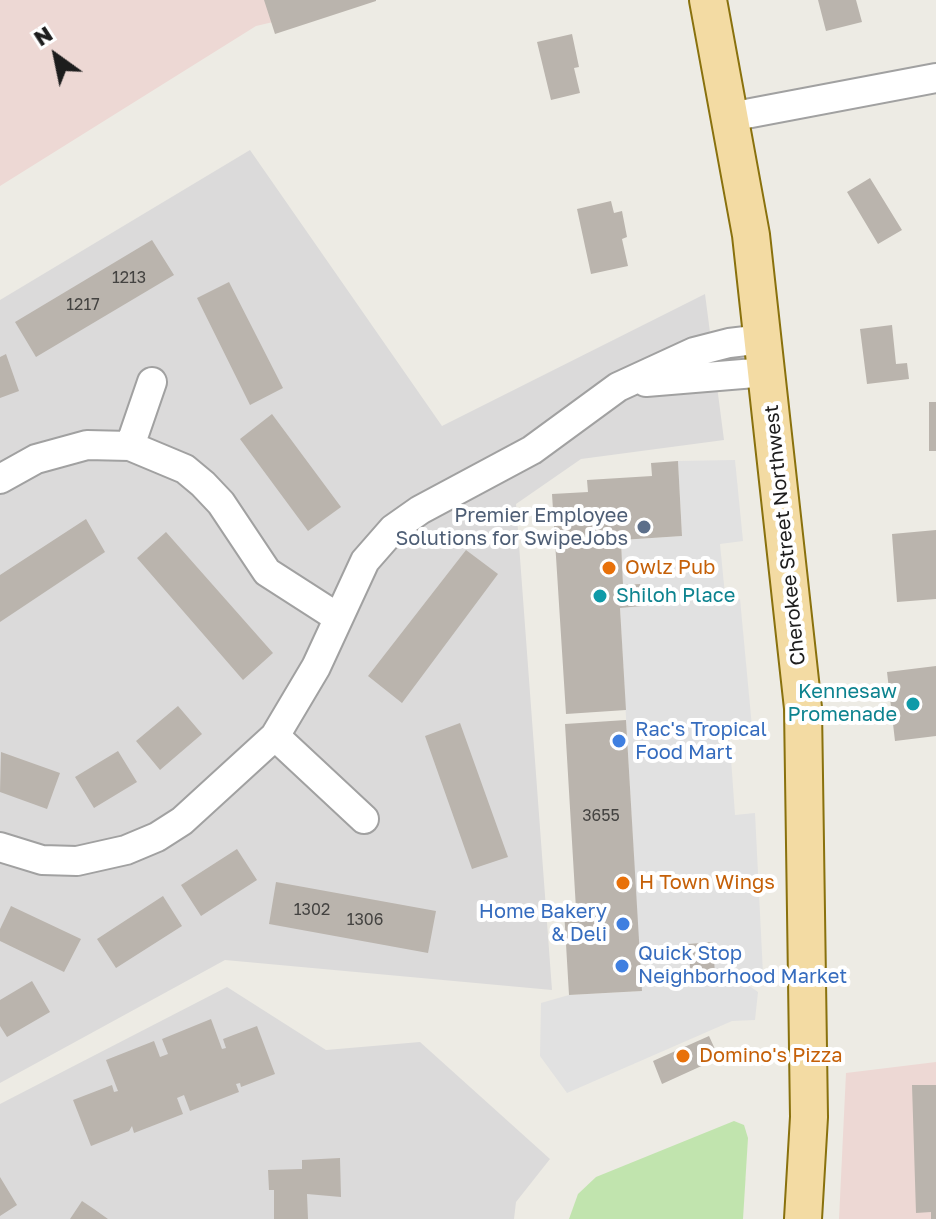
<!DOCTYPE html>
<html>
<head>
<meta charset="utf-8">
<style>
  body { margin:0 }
  #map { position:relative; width:936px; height:1219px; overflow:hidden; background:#edebe4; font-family:"Golos Text",sans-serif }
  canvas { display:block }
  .north { position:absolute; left:16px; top:16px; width:80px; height:80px; -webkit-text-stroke:6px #fff; paint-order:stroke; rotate:327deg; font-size:22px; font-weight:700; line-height:32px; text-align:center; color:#1d1d1d }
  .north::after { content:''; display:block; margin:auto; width:28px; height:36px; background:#1d1d1d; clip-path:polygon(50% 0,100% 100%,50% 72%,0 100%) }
</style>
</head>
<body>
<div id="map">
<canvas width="936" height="1219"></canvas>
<div class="north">N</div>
</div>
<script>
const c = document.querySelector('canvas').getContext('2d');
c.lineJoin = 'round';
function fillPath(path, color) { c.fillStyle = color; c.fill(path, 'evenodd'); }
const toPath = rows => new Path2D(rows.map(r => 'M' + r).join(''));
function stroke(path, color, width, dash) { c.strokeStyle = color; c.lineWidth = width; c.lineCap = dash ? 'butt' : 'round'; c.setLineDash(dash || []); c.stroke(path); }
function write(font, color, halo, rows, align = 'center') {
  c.font = font + ' "Golos Text",sans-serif'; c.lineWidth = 8; c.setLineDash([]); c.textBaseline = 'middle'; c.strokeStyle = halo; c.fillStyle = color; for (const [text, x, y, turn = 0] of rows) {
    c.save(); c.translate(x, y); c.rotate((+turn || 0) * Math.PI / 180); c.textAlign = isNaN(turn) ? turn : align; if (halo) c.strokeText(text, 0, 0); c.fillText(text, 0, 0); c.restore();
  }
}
fillPath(toPath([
  [250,150,442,426,705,294,724,440,581,459,516,504,552,990,225,960,0,1083,0,300],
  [227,987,326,1050,420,1042,550,1159,516,1202,514,1219,0,1219,0,1104]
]), '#dbdada');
fillPath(toPath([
  [0,0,367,0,256,26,0,186],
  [936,1062,936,1219,839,1219,846,1073]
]), '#edd8d4');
fillPath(toPath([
  [734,1121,744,1125,748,1138,743,1219,569,1219,578,1194,596,1177]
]), '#c1e4ae');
fillPath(toPath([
  [735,460,743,541,720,544,725,595,730,600,740,599,752,727,729,730,735,815,755,813,763,974,748,974,748,985,758,992,755,1020,732,1021,567,1093,540,1056,541,1003,569,995,641,991,620,608,641,605,640,584,623,585,621,540,682,536,678,461]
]), '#e1e1e1');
fillPath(toPath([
  [264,0,376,0,376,1,275,34],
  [818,0,856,0,862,22,826,31],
  [572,34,579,67,574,68,580,93,551,100,537,42],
  [870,178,902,230,878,244,847,192],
  [611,201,614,213,622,211,627,237,622,239,628,266,591,274,577,209],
  [152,240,174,275,36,357,15,322],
  [229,282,283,388,250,405,197,298],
  [892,325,896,364,907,363,909,379,867,384,860,329],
  [6,354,19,391,0,398,0,357],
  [929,402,936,402,936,451,929,451],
  [272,414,341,507,308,531,240,439],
  [678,461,682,536,621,540,623,585,640,584,642,606,620,608,626,710,566,714,552,494,588,492,587,480,652,476,651,463],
  [86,519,105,552,0,622,0,575],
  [936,530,936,599,897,602,892,534],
  [166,532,273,653,243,680,137,558],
  [466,550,498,574,402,703,368,676],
  [936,666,936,736,895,741,887,672],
  [178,706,202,734,160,770,136,741],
  [626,720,642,991,569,995,564,910,576,909,565,724],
  [460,723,508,857,472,869,425,736],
  [118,751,137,782,94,808,75,777],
  [1,752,60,773,47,809,0,792],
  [237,849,257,880,201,916,181,885],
  [276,882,436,911,428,953,269,924],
  [163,896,182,926,116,968,97,939],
  [11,906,81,939,64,972,0,941,0,929],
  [713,942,715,975,691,977,688,944],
  [32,981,50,1012,7,1037,0,1026,0,1000],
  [211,1019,222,1049,226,1048,223,1039,257,1026,275,1074,241,1087,240,1083,236,1084,239,1092,190,1111,184,1095,177,1098,183,1114,134,1133,132,1126,129,1131,91,1146,73,1100,112,1085,114,1092,118,1091,106,1060,154,1041,160,1057,168,1054,162,1039],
  [709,1036,719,1058,662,1084,653,1061],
  [912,1085,936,1085,936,1219,931,1219,931,1212,916,1213],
  [340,1158,341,1197,307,1194,308,1219,274,1219,274,1190,269,1190,268,1170,302,1169,302,1160],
  [0,1177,17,1205,0,1216],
  [82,1201,94,1209,108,1219,70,1219]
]), '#bab4ad');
const minor = toPath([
  [730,117,936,78],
  [646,382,767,372],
  [130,446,152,382],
  [0,479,36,459,87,445,130,446,185,469,203,484,221,503,267,572,337,617],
  [275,736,364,819],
  [0,847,42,860,77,861,126,850,157,837,182,821,275,736,316,667,365,561,393,529,420,510,532,450,618,387,694,352,729,343,763,339]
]);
const major = toPath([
  [708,0,751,235,803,708,809,1117,803,1219]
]);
stroke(minor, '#a1a1a1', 32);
stroke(major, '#89710d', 40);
stroke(minor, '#fff', 28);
stroke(major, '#f3dba3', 36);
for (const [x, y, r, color] of [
  [644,527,8,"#5c6f8a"],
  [609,568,8,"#e8710a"],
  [600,596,8,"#0f9aa8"],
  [913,704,8,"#0f9aa8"],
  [619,741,8,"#3f7fe0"],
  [623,883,8,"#e8710a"],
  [623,924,8,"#3f7fe0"],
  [622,966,8,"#3f7fe0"],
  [683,1056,8,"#e8710a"]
]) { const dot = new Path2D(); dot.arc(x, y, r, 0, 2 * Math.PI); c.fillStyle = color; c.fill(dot); stroke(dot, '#fff', 3); }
write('16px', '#444341', null, [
  ["1213",129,278],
  ["1217",83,305],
  ["3655",601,816],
  ["1302",312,910],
  ["1306",365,920]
]);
write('20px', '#4e5e75', '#fff', [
  ["Premier Employee",628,516],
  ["Solutions for SwipeJobs",628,539]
], 'right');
write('20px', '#1d1d1d', '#fff', [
  ["Cherokee Street Northwest",785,535,-96]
]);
write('20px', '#c56008', '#fff', [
  ["Owlz Pub",625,568],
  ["H Town Wings",639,883],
  ["Domino's Pizza",699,1056]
], 'left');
write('20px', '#0d838f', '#fff', [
  ["Shiloh Place",616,596],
  ["Kennesaw",897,692,"right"],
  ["Promenade",897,715,"right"]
], 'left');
write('20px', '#366cbe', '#fff', [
  ["Rac's Tropical",635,730],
  ["Food Mart",635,753],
  ["Home Bakery",607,912,"right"],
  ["& Deli",607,935,"right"],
  ["Quick Stop",638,954],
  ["Neighborhood Market",638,977]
], 'left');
</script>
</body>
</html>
